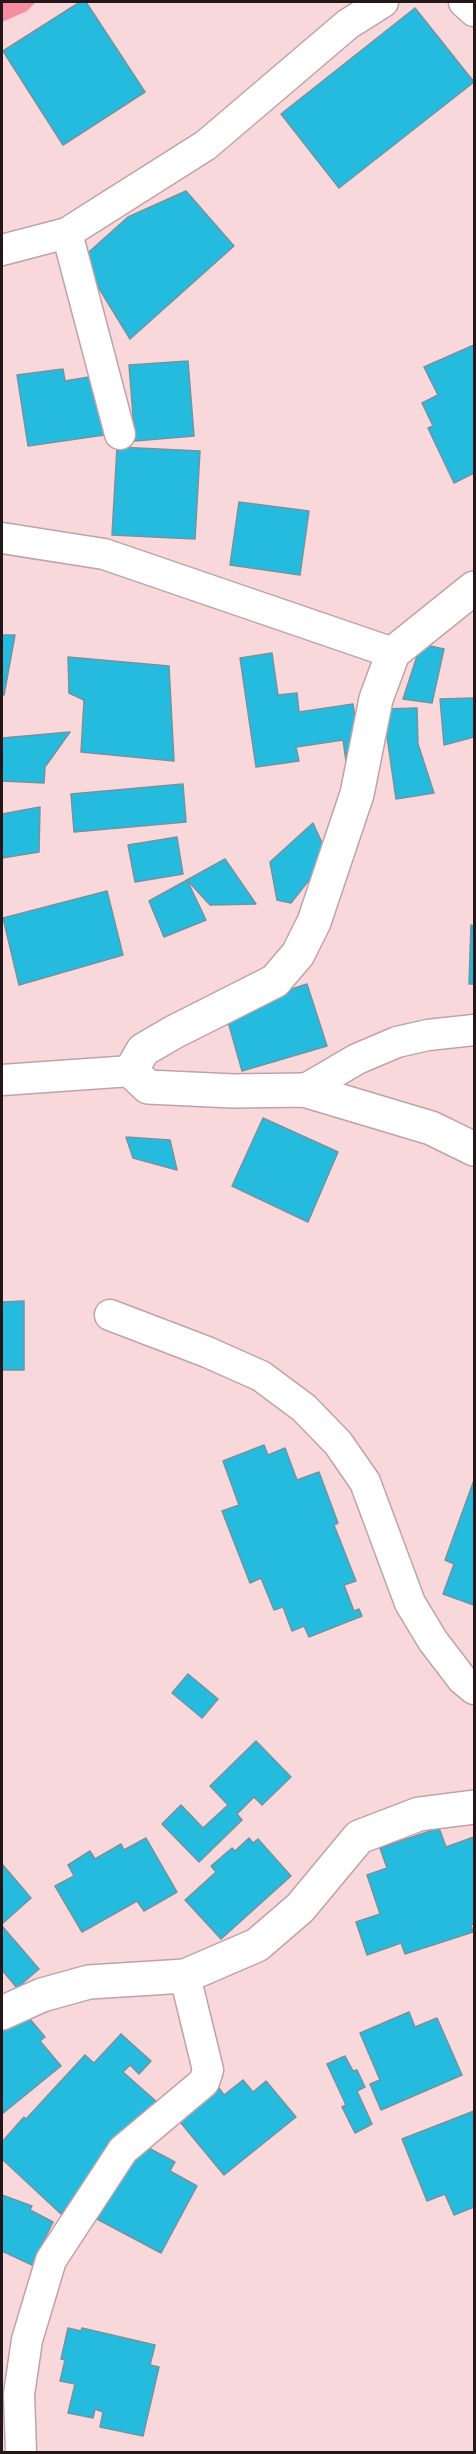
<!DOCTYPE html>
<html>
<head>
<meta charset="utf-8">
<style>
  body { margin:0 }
  #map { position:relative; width:476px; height:2454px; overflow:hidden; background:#f9d8dc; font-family:"IBM Plex Serif",serif }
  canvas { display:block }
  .frame { position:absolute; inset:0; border:3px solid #231719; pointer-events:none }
</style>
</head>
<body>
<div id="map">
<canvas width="476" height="2454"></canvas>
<div class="frame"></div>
</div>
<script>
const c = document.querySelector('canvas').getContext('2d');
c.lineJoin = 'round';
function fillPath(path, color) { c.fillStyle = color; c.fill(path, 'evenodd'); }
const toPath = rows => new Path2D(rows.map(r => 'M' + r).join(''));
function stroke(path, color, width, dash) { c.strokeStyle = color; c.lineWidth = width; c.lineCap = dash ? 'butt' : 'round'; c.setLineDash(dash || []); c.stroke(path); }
fillPath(toPath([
  [2,2,36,2,27,11,2,22]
]), '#f68e9f');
const building = toPath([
  [80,2,86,2,145,92,63,145,3,51,80,2],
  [415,8,474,82,339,188,281,114,415,8],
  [186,191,234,246,130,339,81,259,128,217,186,191],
  [474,345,474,473,454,483,428,428,433,426,422,403,438,395,424,367,474,345],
  [188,361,194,436,135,441,129,365,188,361],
  [63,369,65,381,95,376,104,435,28,446,17,375,63,369],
  [117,447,200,451,195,539,112,535,117,447],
  [239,502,309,511,300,575,230,565,239,502],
  [2,635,15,635,4,695,2,695,2,635],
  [421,644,444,649,432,703,403,699,421,644],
  [272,653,278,695,297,693,299,712,353,704,361,759,346,761,343,740,296,747,299,761,256,767,240,658,272,653],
  [68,657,169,666,174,761,81,752,84,700,69,693,68,657],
  [474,698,474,737,444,745,440,699,474,698],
  [417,708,418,744,434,793,396,799,383,709,417,708],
  [70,732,45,767,44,783,2,781,2,738,70,732],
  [183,784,186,822,74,832,71,794,183,784],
  [40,807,39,852,2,858,2,814,40,807],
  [313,823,328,856,291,903,277,900,270,862,313,823],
  [177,837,183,874,135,882,128,845,177,837],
  [225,859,256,904,210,905,187,880,225,859],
  [187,880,206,920,164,937,149,901,187,880],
  [107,891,123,955,19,985,3,918,107,891],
  [471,925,474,926,474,984,469,984,471,925],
  [307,984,327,1046,242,1071,225,1011,307,984],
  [263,1118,338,1152,308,1222,232,1186,263,1118],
  [126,1137,170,1140,177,1170,133,1158,126,1137],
  [24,1301,24,1370,2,1370,2,1302,24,1301],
  [264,1445,268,1455,285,1448,297,1480,319,1472,338,1523,334,1525,356,1581,344,1585,354,1611,359,1609,362,1616,309,1637,304,1626,292,1631,283,1607,274,1610,261,1578,250,1583,222,1511,239,1505,223,1461,264,1445],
  [474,1480,474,1605,443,1594,454,1564,445,1560,474,1480],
  [188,1674,218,1699,202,1718,172,1693,188,1674],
  [256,1741,291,1777,262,1805,254,1797,237,1814,242,1820,199,1862,162,1824,181,1805,203,1828,228,1805,210,1786,256,1741],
  [439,1828,446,1847,474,1837,474,1924,471,1925,473,1932,405,1954,401,1943,367,1955,356,1922,380,1914,367,1875,387,1868,380,1848,439,1828],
  [146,1838,177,1892,144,1911,137,1901,82,1932,55,1886,74,1876,68,1865,90,1851,95,1859,121,1844,124,1850,146,1838],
  [249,1838,253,1843,258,1839,291,1876,221,1939,185,1900,216,1872,211,1866,232,1848,235,1851,249,1838],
  [2,1864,31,1898,2,1924,2,1864],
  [2,1926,39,1969,17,1988,2,1970,2,1926],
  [24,2012,45,2037,40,2041,61,2066,2,2114,2,2020,24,2012],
  [409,2012,415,2027,437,2018,462,2075,381,2110,370,2084,380,2080,360,2033,409,2012],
  [121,2034,151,2061,139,2074,130,2065,123,2072,158,2103,61,2214,2,2159,2,2142,24,2117,26,2119,85,2055,94,2063,121,2034],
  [345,2056,353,2071,357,2070,365,2087,357,2091,372,2124,355,2133,342,2107,346,2105,327,2064,345,2056],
  [243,2080,253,2092,266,2081,296,2117,224,2175,176,2117,216,2084,224,2095,243,2080],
  [474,2111,474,2207,454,2215,445,2194,427,2201,402,2139,474,2111],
  [139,2143,175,2162,170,2171,197,2186,161,2253,97,2219,139,2143],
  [2,2195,32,2206,30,2210,53,2222,32,2265,2,2251,2,2195],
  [68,2328,81,2331,82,2328,155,2345,150,2365,159,2367,143,2436,100,2427,103,2412,95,2409,93,2418,68,2413,75,2384,60,2381,65,2360,61,2359,68,2328]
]);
fillPath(building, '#25bbdf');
stroke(building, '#74939e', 1.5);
const minor = toPath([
  [464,2,474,11],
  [67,233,120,434],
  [2,250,67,233,206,145,348,24,383,2],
  [2,538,104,554,393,653],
  [2,1080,131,1071],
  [304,1090,357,1059,397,1042,428,1035,474,1030],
  [110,1315,207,1352,261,1376,304,1408,338,1443,365,1482,410,1603,433,1641,462,1679,474,1689],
  [21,2452,19,2394,27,2340,51,2260,123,2150,204,2082,208,2070,185,1976]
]);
const tertiary = toPath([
  [474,588,393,653,376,699,357,794,314,922,298,954,275,981,174,1032,143,1050,131,1071,148,1087,233,1091,304,1090,431,1128,474,1149],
  [2,2013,42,1995,89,1982,185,1976,257,1945,300,1908,359,1837,419,1814,474,1807]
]);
stroke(minor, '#c2a2a6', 33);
stroke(tertiary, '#c2a2a6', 36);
stroke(minor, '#fff', 30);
stroke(tertiary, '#fff', 33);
</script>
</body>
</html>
